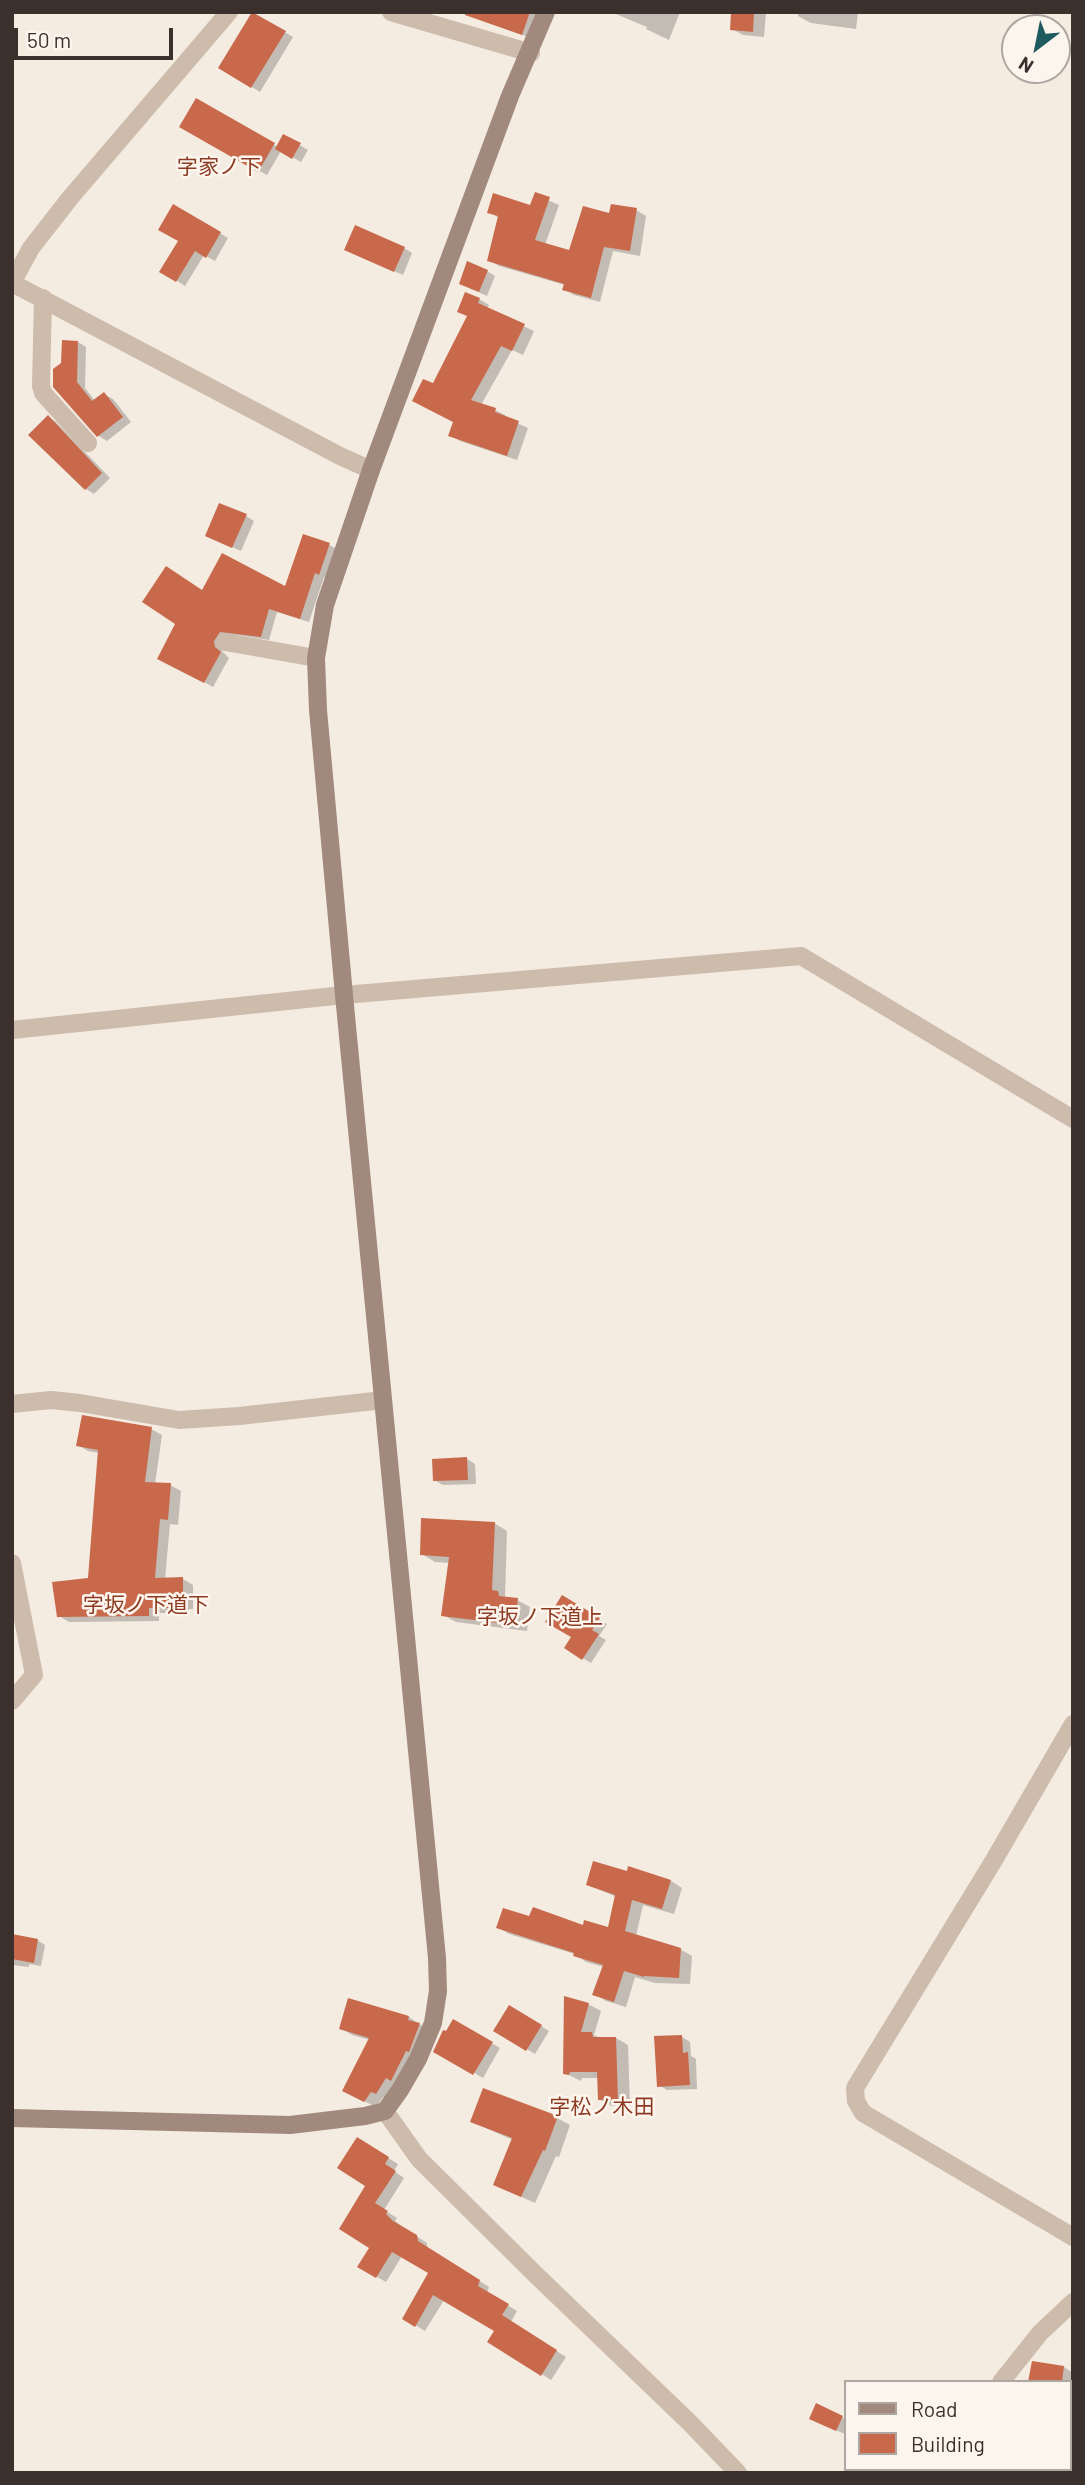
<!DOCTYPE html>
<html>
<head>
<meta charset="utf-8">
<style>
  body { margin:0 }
  #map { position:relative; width:1085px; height:2485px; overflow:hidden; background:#f4ebe1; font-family:Barlow,sans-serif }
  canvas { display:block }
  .frame { position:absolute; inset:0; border:14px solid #3b302b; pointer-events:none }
  .legend { position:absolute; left:844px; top:2380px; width:228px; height:91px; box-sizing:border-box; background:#fbf5ee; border:2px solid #aea6a0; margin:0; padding:9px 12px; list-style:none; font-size:21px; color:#3b302b }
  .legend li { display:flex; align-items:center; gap:14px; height:35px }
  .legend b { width:35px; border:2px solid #aea6a0 }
  .north { position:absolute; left:1001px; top:14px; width:70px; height:70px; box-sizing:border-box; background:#fbf5ee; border:2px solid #aea6a0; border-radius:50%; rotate:212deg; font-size:19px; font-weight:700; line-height:28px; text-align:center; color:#3b302b }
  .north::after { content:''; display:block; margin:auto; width:24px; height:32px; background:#1f5a5e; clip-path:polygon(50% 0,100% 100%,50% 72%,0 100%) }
  .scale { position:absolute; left:14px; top:28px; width:159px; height:32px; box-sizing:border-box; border:4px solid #3b302b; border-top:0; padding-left:9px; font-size:21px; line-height:24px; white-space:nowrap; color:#3b302b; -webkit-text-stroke:5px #fbf5ee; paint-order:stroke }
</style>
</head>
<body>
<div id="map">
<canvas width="1085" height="2485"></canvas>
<div class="frame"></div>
<ul class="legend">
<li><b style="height:9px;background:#a18a7d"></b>Road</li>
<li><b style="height:19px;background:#c8694b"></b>Building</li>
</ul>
<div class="north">N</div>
<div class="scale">50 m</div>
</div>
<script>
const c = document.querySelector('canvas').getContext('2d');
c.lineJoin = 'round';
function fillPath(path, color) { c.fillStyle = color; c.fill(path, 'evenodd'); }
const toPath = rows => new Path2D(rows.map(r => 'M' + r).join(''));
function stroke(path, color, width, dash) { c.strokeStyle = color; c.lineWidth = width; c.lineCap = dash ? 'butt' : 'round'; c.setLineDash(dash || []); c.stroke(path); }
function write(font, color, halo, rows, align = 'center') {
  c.font = font + ' Barlow,"Noto Sans JP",sans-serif'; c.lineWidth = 5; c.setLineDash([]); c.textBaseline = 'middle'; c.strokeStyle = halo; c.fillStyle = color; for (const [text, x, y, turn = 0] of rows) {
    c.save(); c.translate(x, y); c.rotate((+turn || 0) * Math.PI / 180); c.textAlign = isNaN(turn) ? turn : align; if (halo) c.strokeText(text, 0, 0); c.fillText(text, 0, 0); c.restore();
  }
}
fillPath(toPath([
  [500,12,535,12,539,14,530,38,495,24],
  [611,12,680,12,669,40,646,29,647,27],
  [733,12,766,12,764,37,743,35,732,29],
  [798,12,858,12,856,29,811,23,798,16],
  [253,13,293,37,260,92,220,67],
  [196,100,278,147,284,136,308,150,301,162,281,151,267,175,181,126],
  [536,195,559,205,545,245,570,252,610,216,636,210,646,216,640,256,613,251,600,302,574,295,564,289,565,285,499,266,489,260,499,218,489,212,531,207],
  [174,206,228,238,215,261,204,255,185,286,162,271,181,241],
  [404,248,412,253,403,275,355,254],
  [487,271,495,276,487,296,469,288],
  [479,299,489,305,487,309,534,331,523,355,512,350,481,405,495,410,505,415,505,418,528,428,517,460,460,441,450,435,455,422,434,386],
  [78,342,86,347,85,388,95,401,104,394,113,399,131,422,107,441,99,436,63,364],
  [48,417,56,422,110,478,94,494,86,489],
  [246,516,254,521,241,551,216,540],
  [329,545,337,549,327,578,324,577,309,622,277,612,269,640,237,635,225,638,222,651,229,658,213,687,160,658,203,592,286,589],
  [151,1429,162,1435,155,1484,170,1485,181,1491,178,1525,170,1524,165,1579,183,1579,193,1585,193,1609,189,1609,189,1613,159,1613,159,1621,69,1622,59,1616,90,1580,99,1453,88,1451,78,1445],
  [467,1459,475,1464,476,1484,443,1485,434,1480],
  [494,1523,507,1531,505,1597,517,1600,530,1607,527,1631,456,1622,443,1615,450,1563,435,1562,422,1554],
  [562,1597,607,1624,599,1636,606,1640,591,1663,566,1648,573,1637],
  [628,1874,671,1881,682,1888,674,1914,643,1905,636,1936,680,1949,692,1956,690,1984,655,1983,635,1977,626,2007,606,2001,595,1994,604,1967,586,1962,575,1954,509,1934,498,1927,531,1918,609,1929,617,1897,588,1885],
  [12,1935,37,1940,45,1945,41,1966,29,1964,29,1967,12,1965],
  [350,2000,409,2017,431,2032,388,2099,383,2097,376,2107,356,2097,370,2040,352,2035,341,2028],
  [588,2004,601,2011,594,2035,601,2039,616,2038,628,2045,630,2106,612,2106,599,2099,599,2078,582,2078,581,2081,565,2073],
  [510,2007,549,2031,535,2054,496,2030],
  [454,2021,500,2048,483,2078,436,2051],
  [682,2037,690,2042,691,2056,696,2059,697,2089,667,2090,659,2085],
  [485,2090,557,2118,570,2125,559,2157,556,2156,535,2203,495,2185,513,2140,472,2122],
  [357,2139,398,2164,394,2171,404,2178,384,2210,397,2218,395,2221,404,2228,427,2243,427,2248,489,2287,487,2293,517,2311,511,2322,566,2357,551,2380,489,2341,496,2330,444,2300,425,2331,404,2318,430,2273,402,2256,386,2282,360,2267,372,2247,367,2186],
  [1064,2367,1073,2373,1073,2473,1014,2473,1015,2469,1069,2469,1069,2382,1030,2382],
  [817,2405,845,2419,845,2434,819,2423],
  [878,2469,932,2469,931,2473,877,2473]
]), '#0003');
fillPath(toPath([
  [252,12,286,31,251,88,218,68],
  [465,12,530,12,522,35,465,15],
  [731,12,754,12,753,32,730,30],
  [196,98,275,143,258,172,179,127],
  [283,134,301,143,292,159,275,149],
  [535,192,550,197,535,240,569,250,583,206,609,213,611,204,637,208,630,251,604,247,591,298,562,290,564,284,487,261,498,216,487,213,493,193,530,205],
  [173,204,221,232,206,258,195,251,176,282,159,272,178,241,158,230],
  [355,225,405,247,394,272,344,250],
  [467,261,488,270,479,292,459,284],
  [465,292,480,298,478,303,525,324,512,351,501,346,471,400,496,408,495,412,519,421,507,456,448,436,453,422,412,401,423,379,433,383,467,316,457,312],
  [62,340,78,341,77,382,92,401,104,392,123,417,97,437,53,387,53,369,61,363],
  [48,415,102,473,85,490,28,435],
  [219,503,247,514,232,548,205,536],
  [303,534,330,543,319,575,315,573,300,619,269,609,261,637,220,632,214,641,215,647,221,652,204,683,157,659,175,624,142,602,166,566,202,590,222,553,285,586],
  [82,1415,152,1427,145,1482,171,1483,168,1520,160,1519,155,1578,183,1577,183,1604,179,1604,179,1608,149,1608,149,1616,57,1617,52,1582,88,1578,98,1450,76,1446],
  [467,1457,468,1480,433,1481,432,1459],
  [421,1518,495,1522,492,1590,498,1591,499,1596,518,1598,515,1625,441,1616,449,1557,420,1555],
  [562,1595,600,1618,592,1630,599,1634,582,1660,564,1648,571,1637,545,1622],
  [593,1861,627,1871,628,1866,671,1880,662,1909,632,1900,625,1931,681,1948,679,1978,644,1976,644,1977,624,1971,614,2002,592,1995,603,1965,573,1956,574,1953,496,1928,503,1908,529,1916,533,1907,583,1925,584,1920,608,1927,615,1895,586,1885],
  [12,1934,38,1939,34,1963,12,1959],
  [564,1996,589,2003,581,2032,592,2032,593,2037,616,2037,618,2100,598,2100,597,2072,570,2072,569,2075,563,2074],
  [348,1998,409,2016,408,2020,420,2023,409,2052,406,2051,391,2081,386,2078,376,2094,371,2092,364,2102,342,2091,369,2038,339,2029],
  [509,2005,542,2025,526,2051,493,2031],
  [453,2019,493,2042,473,2075,433,2052,443,2030,446,2031],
  [682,2035,683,2053,688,2052,690,2085,657,2087,654,2036],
  [483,2088,558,2116,545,2151,543,2150,521,2197,493,2185,512,2138,470,2122],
  [357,2137,389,2157,385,2164,396,2171,375,2203,388,2211,386,2214,393,2221,417,2235,418,2241,480,2280,478,2286,509,2304,502,2315,557,2350,541,2376,487,2342,494,2331,433,2295,415,2327,402,2319,428,2273,392,2252,376,2278,357,2267,369,2248,339,2229,365,2186,337,2168],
  [1032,2361,1064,2366,1062,2382,1028,2382],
  [816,2403,843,2416,836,2431,809,2419]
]), '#c8694b');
stroke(toPath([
  [229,12,70,198,31,248,12,283,340,456,371,470],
  [391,12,531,53],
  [43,298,41,386,43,393,88,443],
  [225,642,316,658],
  [12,1030,344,995,801,956,1073,1119],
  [12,1404,51,1400,80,1403,179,1420,239,1416,383,1400],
  [12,1563,34,1675,12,1701],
  [1073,1724,994,1860,855,2088,856,2101,863,2113,1073,2237],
  [385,2111,419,2159,536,2275,690,2423,738,2473],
  [1001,2382,1040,2333,1073,2302],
  [972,2473,973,2469]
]), '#cdbbac', 18);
stroke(toPath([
  [12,2118,290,2125,365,2116,385,2111,400,2090,418,2059,433,2023,438,1991,437,1958,344,995,318,710,316,658,325,605,371,470,510,96,546,12]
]), '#a18a7d', 18);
write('21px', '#8c3b22', '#fbf5ee', [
  ["字家ノ下",219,167],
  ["字坂ノ下道下",146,1605],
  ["字坂ノ下道上",540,1617],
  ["字松ノ木田",602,2107]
]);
</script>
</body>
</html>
